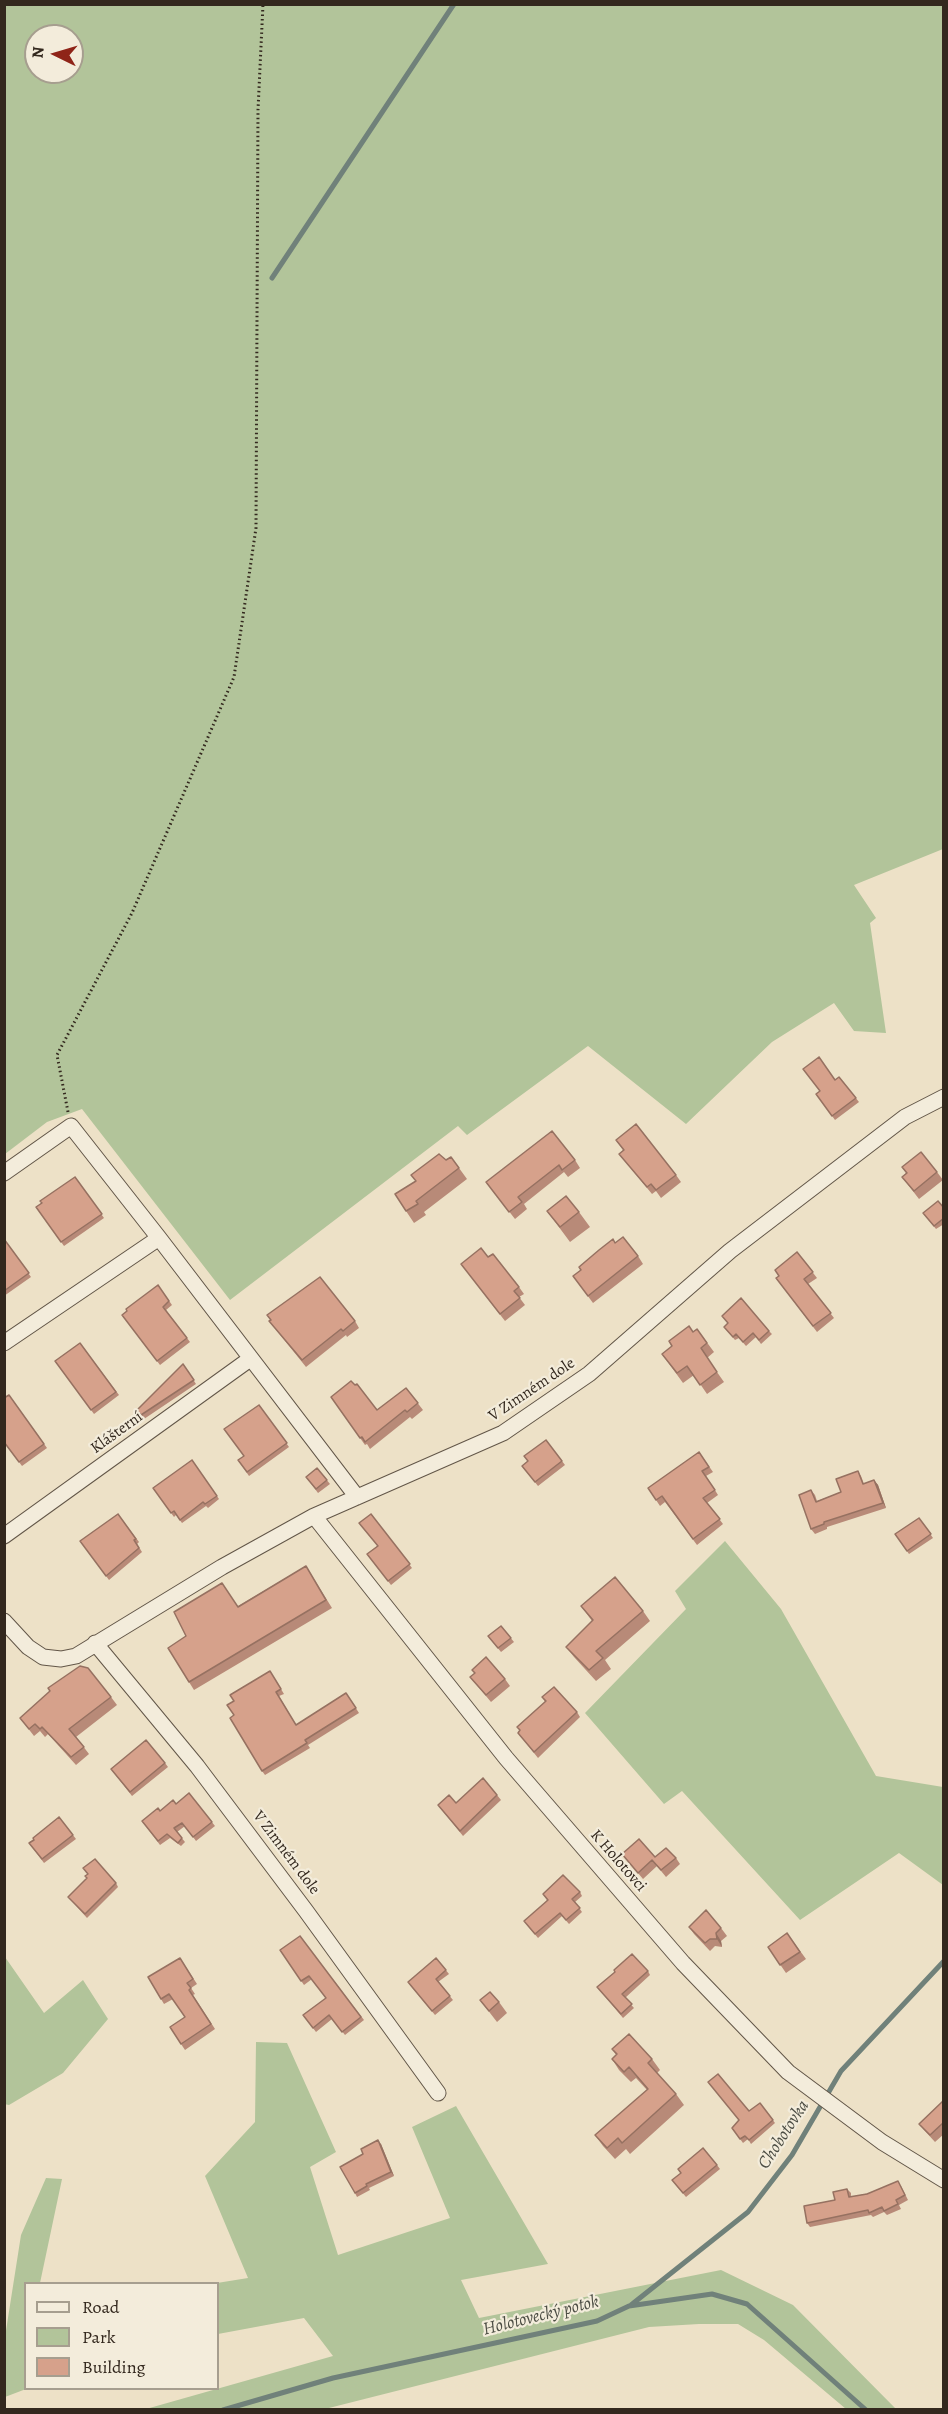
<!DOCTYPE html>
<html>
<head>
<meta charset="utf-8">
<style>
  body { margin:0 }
  #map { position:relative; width:948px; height:2414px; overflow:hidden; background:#ede1c7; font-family:Alegreya,serif }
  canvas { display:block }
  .frame { position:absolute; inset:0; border:6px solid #33281e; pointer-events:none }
  .legend { position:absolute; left:24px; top:2282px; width:195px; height:108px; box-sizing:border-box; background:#f3ecdb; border:2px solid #a69e8f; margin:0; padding:8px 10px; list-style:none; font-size:18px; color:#33281e }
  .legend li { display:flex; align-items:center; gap:12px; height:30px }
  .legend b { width:30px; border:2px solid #a69e8f }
  .north { position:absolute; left:24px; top:24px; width:60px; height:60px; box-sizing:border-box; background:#f3ecdb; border:2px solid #a69e8f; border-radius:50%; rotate:275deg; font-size:16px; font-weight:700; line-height:24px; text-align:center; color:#33281e }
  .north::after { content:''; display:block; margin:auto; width:21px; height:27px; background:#8f2418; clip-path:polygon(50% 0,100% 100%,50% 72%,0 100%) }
</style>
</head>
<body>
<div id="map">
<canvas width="948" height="2414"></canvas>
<div class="frame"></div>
<ul class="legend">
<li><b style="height:8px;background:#f3ecdb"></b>Road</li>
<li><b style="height:16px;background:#b2c49a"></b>Park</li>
<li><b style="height:16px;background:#d6a18b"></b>Building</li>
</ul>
<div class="north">N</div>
</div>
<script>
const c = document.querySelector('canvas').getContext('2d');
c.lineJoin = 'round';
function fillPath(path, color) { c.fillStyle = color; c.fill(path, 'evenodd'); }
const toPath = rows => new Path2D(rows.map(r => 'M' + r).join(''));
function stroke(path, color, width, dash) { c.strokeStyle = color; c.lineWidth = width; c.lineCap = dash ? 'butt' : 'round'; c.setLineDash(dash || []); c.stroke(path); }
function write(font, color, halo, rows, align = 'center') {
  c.font = font + ' Alegreya,serif'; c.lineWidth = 4.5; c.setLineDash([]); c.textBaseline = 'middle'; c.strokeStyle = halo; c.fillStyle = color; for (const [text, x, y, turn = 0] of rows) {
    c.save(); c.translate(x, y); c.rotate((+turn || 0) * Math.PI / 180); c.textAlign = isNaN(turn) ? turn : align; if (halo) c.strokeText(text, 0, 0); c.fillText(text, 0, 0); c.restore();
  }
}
fillPath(toPath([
  [4,5,943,5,943,849,854,885,876,918,870,923,886,1033,854,1031,834,1003,772,1042,686,1124,588,1046,467,1135,458,1126,230,1300,82,1109,47,1122,5,1154],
  [36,36,72,36,72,72,36,72],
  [725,1541,781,1609,876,1776,943,1787,943,1885,899,1853,800,1920,682,1791,664,1804,585,1713,686,1609,675,1591],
  [5,1957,44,2013,83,1980,108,2019,63,2073,9,2105,4,2104],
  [256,2042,287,2043,336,2152,310,2167,338,2255,450,2218,412,2127,456,2106,548,2264,461,2280,479,2318,721,2270,793,2305,896,2409,846,2409,764,2340,738,2324,699,2324,649,2327,325,2409,146,2409,333,2356,304,2318,218,2334,217,2283,248,2278,205,2176,255,2122],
  [46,2178,62,2179,40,2283,26,2284,26,2389,5,2397,5,2337,21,2235]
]), '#b2c49a');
stroke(toPath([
  [272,278,454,4],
  [631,2305,748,2212,792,2155,841,2071,944,1961],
  [223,2410,333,2378,597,2321,629,2306,712,2294,747,2304,866,2410]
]), '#70817a', 5);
const street = toPath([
  [4,1173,71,1126,159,1238,357,1497],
  [4,1343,159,1238],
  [314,1516,506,1758,683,1963,788,2072,882,2142,944,2180],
  [4,1536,250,1359],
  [4,1621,28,1647,43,1657,61,1659,76,1656,222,1567,314,1516,503,1433,589,1374,730,1251,905,1117,944,1097],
  [95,1643,197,1766,306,1911,438,2093]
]);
stroke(street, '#625648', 17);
stroke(toPath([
  [68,1112,57,1055,132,913,234,677,256,528,258,110,263,4]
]), '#33281e', 3, [1.5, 3]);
stroke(street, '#f3ecdb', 15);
fillPath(toPath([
  [839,1077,859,1102,835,1120,816,1094],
  [616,1140,676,1175,681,1182,661,1198,656,1191,652,1194,619,1154,623,1150],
  [451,1157,467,1179,424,1212,426,1215,414,1223,406,1211,416,1182],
  [575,1160,580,1168,568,1177,564,1172,524,1204,527,1209,515,1219,486,1182],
  [902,1167,937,1172,943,1180,919,1199,902,1177,906,1173],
  [75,1177,104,1218,64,1246,36,1207],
  [944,1208,944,1224,936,1229,923,1213],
  [547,1211,579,1212,590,1227,570,1242],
  [4,1239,31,1277,4,1296],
  [615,1243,638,1256,643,1264,593,1303,573,1276],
  [797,1252,817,1278,808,1284,834,1318,817,1332,776,1278,779,1276],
  [488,1257,519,1287,524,1294,519,1297,525,1305,505,1321,461,1264],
  [158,1285,172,1305,166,1310,190,1342,160,1365,122,1315],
  [269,1321,355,1321,359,1328,347,1337,346,1335,306,1367],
  [724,1327,769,1331,772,1334,761,1344,756,1337,746,1346,739,1338,735,1340],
  [697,1329,714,1352,707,1358,724,1382,707,1394,694,1375,683,1383,662,1354],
  [80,1343,119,1395,94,1414,55,1361],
  [183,1364,196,1384,144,1419,137,1410],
  [406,1388,423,1410,412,1419,410,1417,370,1449,367,1444,365,1445,331,1397,377,1410],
  [9,1395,47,1448,22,1466,4,1442],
  [259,1405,289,1447,249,1476,238,1460,244,1457],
  [546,1440,565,1465,538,1486,522,1466,528,1461],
  [699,1452,713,1472,706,1476,718,1495,707,1503,723,1524,697,1545,665,1502,660,1506,648,1488],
  [192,1460,219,1499,208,1508,206,1506,182,1523,176,1515,174,1517,153,1488],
  [317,1468,330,1484,318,1493,306,1477],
  [858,1471,861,1476,864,1484,874,1480,878,1485,886,1508,827,1527,827,1529,815,1534,811,1529,811,1490,815,1495,817,1501,841,1492],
  [118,1514,139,1542,137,1544,142,1552,109,1580,80,1541],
  [371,1514,412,1568,391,1585,367,1554,377,1546],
  [919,1518,933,1538,909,1554,895,1534],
  [306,1566,332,1608,194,1690,189,1682,238,1606],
  [581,1606,643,1611,650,1621,605,1660,611,1669,596,1681,574,1657,566,1647,592,1621],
  [501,1626,514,1642,501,1652,488,1636],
  [472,1670,505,1679,510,1686,491,1702,470,1677,475,1674],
  [270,1671,284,1694,279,1696,296,1725,346,1693,359,1713,308,1745,310,1748,265,1775,262,1771,234,1701],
  [111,1697,117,1705,76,1737,89,1754,76,1765,48,1734,45,1737,40,1731,34,1736,20,1718],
  [542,1697,577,1712,580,1717,538,1758,518,1733,520,1731,517,1727,545,1702],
  [165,1763,168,1767,132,1796,111,1769],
  [189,1793,215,1826,196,1841,185,1826,177,1832,185,1842,181,1846,170,1838,160,1845,142,1821,160,1811,176,1804],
  [497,1795,501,1800,463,1836,438,1805],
  [59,1817,76,1839,44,1863,29,1843],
  [622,1854,676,1858,680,1864,666,1877,657,1866,643,1879],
  [116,1883,118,1887,87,1918,68,1897],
  [580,1892,582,1896,575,1902,582,1912,569,1924,562,1916,538,1938,527,1925,547,1900,543,1894],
  [689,1927,721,1928,727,1936,721,1941,722,1947,715,1946,710,1951,694,1934],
  [787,1933,806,1959,786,1973,768,1947],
  [300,1936,364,2020,345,2035,332,2019,316,2032,303,2015,326,1998,312,1979,304,1985,280,1950],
  [180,1958,197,1984,191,1988,195,1994,193,1995,215,2029,185,2050,181,2044,185,2017,173,1999,164,2004,161,1999],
  [436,1958,449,1974,438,1982,453,2000,435,2015,410,1985],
  [648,1971,650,1975,625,1998,634,2008,623,2018,597,1987],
  [480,2000,499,2002,507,2013,497,2022],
  [612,2049,652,2059,660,2070,657,2073,676,2094,684,2105,630,2154,626,2149,615,2159,603,2146,595,2135,647,2090,636,2078,631,2082,619,2070,612,2059,616,2055],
  [944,2100,944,2134,935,2142,924,2130,919,2124],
  [760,2103,775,2123,751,2144,748,2139,743,2143,732,2128,739,2120],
  [381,2144,394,2176,369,2188,370,2190,357,2197,355,2193],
  [717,2165,720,2169,686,2197,675,2184,681,2173,678,2169],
  [901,2186,908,2200,899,2205,901,2209,887,2215,884,2212,873,2217,871,2215,810,2227,807,2223,847,2189,851,2193,851,2197]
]), '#b88a78');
fillPath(toPath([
  [874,1480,878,1485,886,1508,883,1503],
  [716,1933,721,1941,722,1947,717,1939],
  [378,2140,381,2144,394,2176,391,2172]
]), '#967161');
const building = toPath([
  [819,1057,835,1080,839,1077,856,1098,832,1116,816,1094,820,1091,803,1069,819,1057],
  [636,1124,676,1175,656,1190,651,1184,647,1187,619,1154,624,1150,616,1140,636,1124],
  [552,1131,575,1160,562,1170,559,1165,518,1197,522,1202,509,1212,486,1182,552,1131],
  [921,1152,937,1172,914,1191,902,1177,907,1173,902,1167,921,1152],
  [439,1154,446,1160,451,1157,459,1168,416,1201,418,1204,406,1211,395,1194,416,1181,411,1175,439,1154],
  [75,1177,102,1214,61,1242,36,1207,42,1203,40,1201,75,1177],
  [566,1196,579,1212,560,1227,547,1211,566,1196],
  [938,1201,944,1208,944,1218,934,1226,923,1213,938,1201],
  [623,1237,638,1256,588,1296,573,1276,581,1270,579,1267,599,1250,613,1239,615,1243,623,1237],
  [4,1239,29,1273,4,1291,4,1239],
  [481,1248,488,1257,493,1254,519,1287,514,1291,520,1298,500,1314,461,1264,481,1248],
  [797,1252,813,1272,804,1279,831,1313,813,1326,776,1278,779,1276,775,1270,797,1252],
  [320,1277,355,1321,343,1331,341,1329,302,1360,269,1321,271,1320,267,1315,320,1277],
  [158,1285,169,1301,163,1307,187,1338,157,1361,122,1315,127,1311,126,1309,158,1285],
  [741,1298,769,1331,759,1340,753,1333,743,1342,736,1334,733,1337,724,1327,728,1323,722,1316,741,1298],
  [689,1326,693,1332,697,1329,707,1343,701,1348,717,1372,700,1385,687,1366,677,1373,662,1354,672,1346,669,1341,689,1326],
  [80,1343,116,1392,91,1410,55,1361,80,1343],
  [183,1364,194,1380,141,1415,137,1410,183,1364],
  [351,1381,355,1385,357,1384,377,1410,406,1388,418,1403,407,1412,405,1410,365,1442,362,1437,360,1438,331,1397,351,1381],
  [9,1395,44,1444,19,1462,4,1442,4,1398,9,1395],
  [259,1405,287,1443,247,1472,238,1460,244,1456,224,1429,259,1405],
  [546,1440,562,1461,535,1482,522,1466,528,1461,524,1456,546,1440],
  [699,1452,709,1467,702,1471,715,1490,703,1498,720,1519,693,1539,662,1496,656,1500,648,1488,699,1452],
  [192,1460,217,1496,205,1504,203,1502,180,1520,174,1511,171,1513,153,1488,192,1460],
  [317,1468,327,1480,316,1489,306,1477,317,1468],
  [858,1471,863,1484,874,1480,883,1503,824,1522,824,1524,811,1529,799,1495,811,1490,816,1502,841,1492,836,1479,858,1471],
  [118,1514,136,1539,134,1540,139,1548,106,1576,80,1541,118,1514],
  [371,1514,410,1564,388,1581,367,1554,378,1546,359,1523,371,1514],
  [919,1518,931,1534,907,1551,895,1534,919,1518],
  [306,1566,326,1600,189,1682,168,1648,186,1636,174,1612,222,1583,238,1607,306,1566],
  [615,1577,643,1611,596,1651,603,1658,589,1670,566,1647,593,1620,581,1606,615,1577],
  [501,1626,511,1638,498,1648,488,1636,501,1626],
  [486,1657,505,1679,486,1695,470,1677,475,1673,472,1670,486,1657],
  [80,1666,88,1668,111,1697,69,1729,84,1747,71,1757,42,1727,40,1729,35,1724,29,1729,20,1718,50,1691,48,1688,80,1666],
  [270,1671,281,1689,276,1692,296,1725,346,1693,356,1708,305,1740,307,1743,262,1771,230,1718,234,1715,227,1705,234,1701,230,1695,270,1671],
  [554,1687,577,1712,534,1752,518,1733,520,1730,517,1727,546,1701,542,1697,554,1687],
  [146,1740,165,1763,130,1792,111,1769,146,1740],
  [483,1778,497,1795,460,1831,438,1805,449,1795,456,1803,483,1778],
  [189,1793,212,1822,193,1837,182,1823,174,1828,182,1838,178,1843,167,1834,158,1841,142,1821,158,1808,160,1811,173,1800,176,1804,189,1793],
  [59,1817,73,1835,42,1859,29,1843,34,1840,33,1838,59,1817],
  [639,1839,655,1857,666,1848,676,1858,661,1870,652,1860,638,1873,622,1854,639,1839],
  [95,1859,116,1883,85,1914,68,1897,87,1878,85,1876,88,1874,83,1868,95,1859],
  [563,1875,580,1892,572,1899,580,1908,566,1920,560,1913,535,1934,524,1921,548,1900,543,1894,563,1875],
  [706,1910,721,1928,716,1933,717,1939,710,1939,705,1943,689,1927,706,1910],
  [787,1933,800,1952,780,1965,768,1947,787,1933],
  [300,1936,361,2017,342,2032,329,2015,313,2028,303,2015,326,1998,309,1976,301,1981,280,1950,300,1936],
  [632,1954,648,1971,622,1994,632,2004,621,2014,597,1987,615,1972,614,1970,632,1954],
  [180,1958,193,1979,187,1983,191,1988,189,1990,211,2024,181,2044,170,2027,185,2017,169,1994,161,1999,148,1977,180,1958],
  [436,1958,446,1970,436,1979,450,1996,432,2011,408,1982,436,1958],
  [490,1992,499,2002,489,2011,480,2000,490,1992],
  [629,2034,652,2059,648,2063,676,2094,622,2143,618,2138,607,2148,595,2135,648,2089,629,2067,624,2072,612,2059,617,2054,612,2049,629,2034],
  [718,2074,749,2111,760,2103,773,2120,749,2140,745,2136,740,2139,732,2128,739,2120,708,2082,718,2074],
  [944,2100,944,2122,930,2135,919,2124,944,2100],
  [378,2140,391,2172,366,2184,367,2186,355,2193,340,2167,363,2154,361,2149,378,2140],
  [703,2148,717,2165,683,2193,672,2180,681,2173,678,2169,703,2148],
  [898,2181,905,2195,896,2200,898,2204,884,2211,882,2207,869,2213,868,2210,807,2223,804,2206,835,2200,833,2192,847,2189,849,2197,867,2194,898,2181]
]);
fillPath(building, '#d6a18b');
stroke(building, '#967161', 1.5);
write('16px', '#33281e', '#f3ecdb', [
  ["V Zimném dole",532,1390,-34],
  ["Klášterní",117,1433,-36],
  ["V Zimném dole",286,1853,53],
  ["K Holotovci",618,1861,49]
]);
write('italic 18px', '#4c4d44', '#f3ecdb', [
  ["Chobotovka",784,2135,-57],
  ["Holotovecký potok",541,2316,-14]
]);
</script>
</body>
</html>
